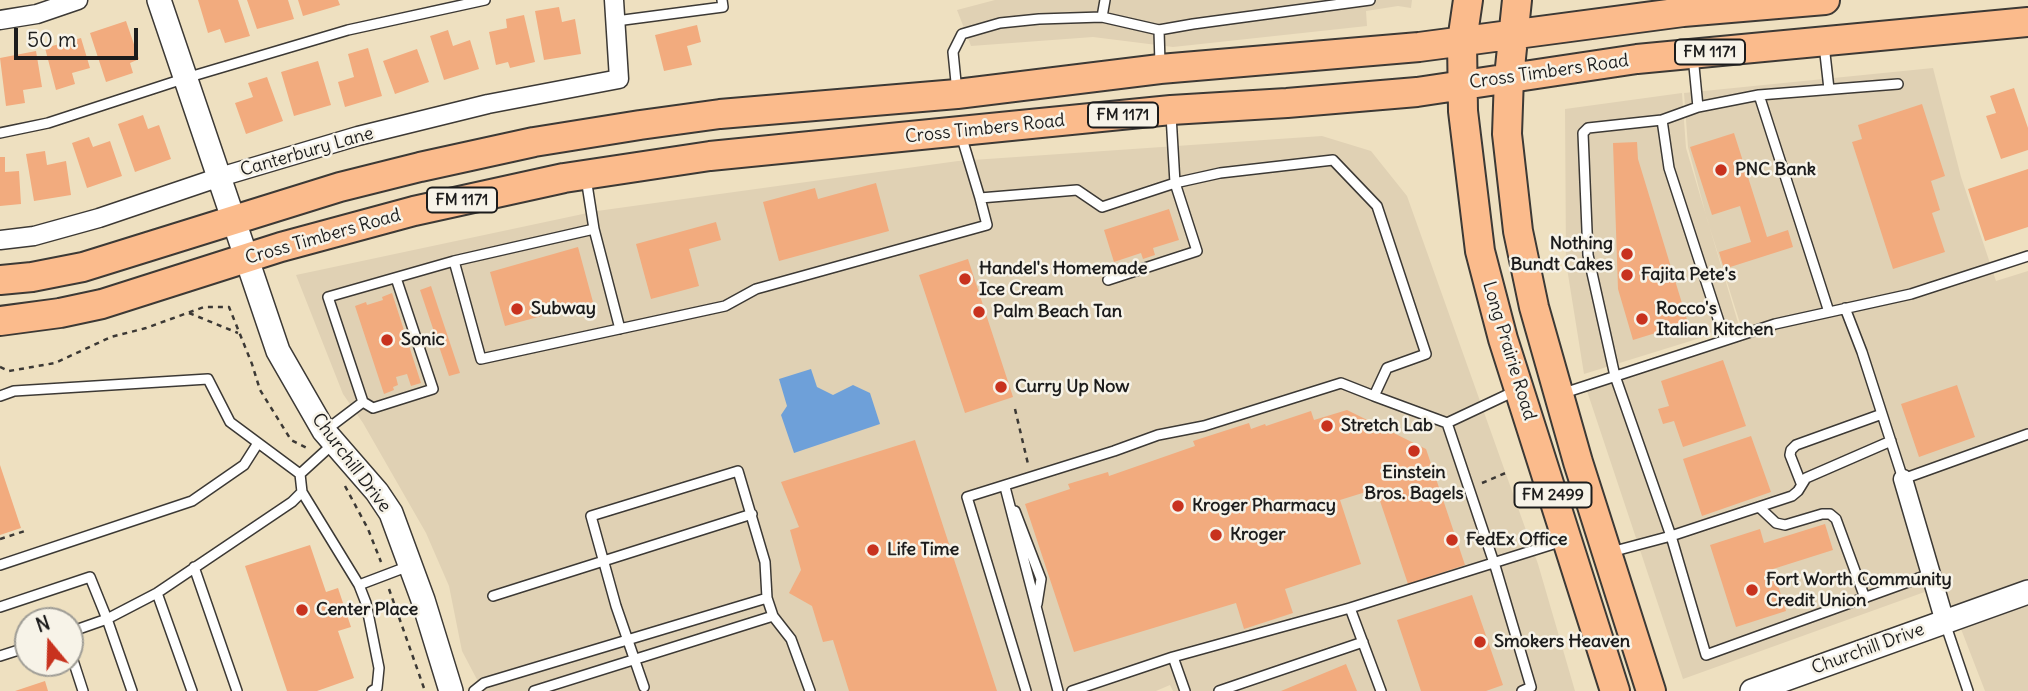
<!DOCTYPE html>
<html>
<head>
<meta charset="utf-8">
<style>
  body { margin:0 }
  #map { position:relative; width:2028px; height:691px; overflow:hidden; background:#eee0c0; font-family:Delius,sans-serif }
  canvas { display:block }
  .north { position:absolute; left:14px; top:607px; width:70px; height:70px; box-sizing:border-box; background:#f7f3e8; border:2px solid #9f9d96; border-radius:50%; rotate:341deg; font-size:19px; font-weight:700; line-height:28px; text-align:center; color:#1c1c1c }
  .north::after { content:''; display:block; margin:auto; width:24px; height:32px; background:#c8321e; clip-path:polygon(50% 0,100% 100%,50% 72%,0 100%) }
  .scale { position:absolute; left:14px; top:28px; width:124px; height:32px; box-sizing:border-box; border:4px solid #1c1c1c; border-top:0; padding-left:9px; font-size:21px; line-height:24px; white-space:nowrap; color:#1c1c1c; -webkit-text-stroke:5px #f7f3e8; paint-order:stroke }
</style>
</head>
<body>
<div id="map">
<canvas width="2028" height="691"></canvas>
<div class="north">N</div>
<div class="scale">50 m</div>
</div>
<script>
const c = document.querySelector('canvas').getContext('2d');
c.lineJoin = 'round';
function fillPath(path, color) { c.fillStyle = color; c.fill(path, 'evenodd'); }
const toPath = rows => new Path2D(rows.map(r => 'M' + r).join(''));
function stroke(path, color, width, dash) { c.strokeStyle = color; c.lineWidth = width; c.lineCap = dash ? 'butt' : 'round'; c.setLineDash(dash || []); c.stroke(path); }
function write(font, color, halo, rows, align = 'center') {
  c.font = font + ' Delius,sans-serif'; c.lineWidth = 5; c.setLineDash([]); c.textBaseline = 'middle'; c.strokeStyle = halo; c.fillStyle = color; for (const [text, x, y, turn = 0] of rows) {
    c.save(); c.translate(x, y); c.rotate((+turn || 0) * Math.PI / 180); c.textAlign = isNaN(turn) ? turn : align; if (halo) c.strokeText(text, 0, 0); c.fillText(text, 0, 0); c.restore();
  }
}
fillPath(toPath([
  [995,0,1412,0,1411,8,1398,6,1366,11,1367,26,1173,47,1093,37,971,46,957,10],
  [1933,68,1961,177,1996,281,2028,271,2028,691,1985,691,1944,585,1683,679,1587,391,1745,339,1707,219,1688,147,1684,93],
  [1682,93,1686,148,1739,326,1584,374,1566,262,1565,109],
  [1322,136,1371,151,1407,196,1538,564,1575,691,1173,691,1170,685,1156,691,483,691,462,651,449,586,426,533,363,423,343,394,296,275,597,211,958,161]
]), '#e0d1b4');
fillPath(toPath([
  [811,369,817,387,833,395,853,385,870,393,880,424,794,453,781,415,787,406,779,379]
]), '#6ea0d9');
fillPath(toPath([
  [198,0,238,0,250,36,225,43,220,29,208,33],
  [247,0,288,0,294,19,257,29],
  [298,0,338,0,340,5,303,16],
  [559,7,562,22,575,19,581,54,544,60,535,11],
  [524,15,535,62,510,68,508,62,496,65,489,32,507,28,506,19],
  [126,21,139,59,130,63,133,73,106,82,90,33],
  [697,25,701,42,687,46,692,65,664,71,655,35],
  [448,30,453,46,470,40,479,69,444,80,430,36],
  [81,38,90,68,72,73,75,84,56,90,45,48],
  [368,48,382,96,345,107,338,82,354,77,348,54],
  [417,49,429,82,395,94,383,61],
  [36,51,42,87,23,90,25,103,6,106,0,58],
  [318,61,331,105,294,116,281,72],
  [267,77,283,121,246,134,235,103,253,97,248,83],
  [2014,88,2028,128,2028,150,2001,159,1986,116,1996,113,1990,96],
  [1922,104,1945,176,1931,181,1940,210,1932,213,1945,252,1893,269,1852,142,1862,139,1858,125],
  [143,115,148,129,159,125,171,159,135,172,118,124],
  [1734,133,1767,237,1788,230,1793,247,1724,269,1719,252,1751,242,1740,206,1712,215,1690,147],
  [89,137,93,147,110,141,122,176,87,188,72,143],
  [1637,142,1638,159,1688,323,1633,340,1618,289,1613,143],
  [45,151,47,165,66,161,71,195,34,201,26,154],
  [0,157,5,157,5,172,19,171,21,204,0,206],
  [2028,169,2028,227,1985,241,1968,189],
  [876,183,889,231,779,261,763,202,815,188,818,199],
  [1169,209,1179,240,1153,248,1155,255,1143,259,1141,253,1114,262,1104,230],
  [716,222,721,240,689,249,699,286,651,299,636,244],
  [578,247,593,302,505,326,490,272],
  [968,259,1013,397,965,413,919,275],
  [431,286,460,373,449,376,420,290],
  [392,293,421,383,411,386,407,374,396,377,398,385,393,387,394,390,384,394,355,306,366,302,367,305,383,300,382,297],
  [1723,360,1746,426,1683,447,1674,421,1663,424,1658,409,1669,406,1661,381],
  [1957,385,1975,437,1919,457,1901,404],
  [1347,410,1426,449,1465,565,1408,584,1378,495,1369,491,1340,500,1361,564,1285,589,1293,613,1244,629,1236,603,1074,652,1025,504,1070,489,1068,484,1108,472,1109,476,1195,446,1193,441,1249,423,1251,429,1265,424,1266,426,1311,411,1314,420],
  [1751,436,1771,492,1702,516,1683,459],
  [915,440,997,691,849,691,833,640,823,642,812,606,789,593,801,570,790,530,799,527,781,482],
  [0,465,21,528,0,535],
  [1825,524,1833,550,1773,569,1786,611,1736,627,1710,545,1760,529,1764,543],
  [310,545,326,592,338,588,351,627,338,631,354,678,317,691,287,691,245,566],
  [1472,595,1503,685,1486,691,1421,691,1397,620],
  [1346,664,1357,691,1281,691],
  [45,681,48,691,15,691]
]), '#f2ab7e');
const service = toPath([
  [1102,17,1105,0],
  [616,21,723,7,722,0],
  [1159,30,1193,24,1370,0],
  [1824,45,1829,89],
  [1693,56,1698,107],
  [957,92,953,52,962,34,1000,23,1039,19,1102,17,1159,30,1160,64],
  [1759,95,1829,312],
  [1662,120,1669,168,1725,340],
  [0,133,48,123,186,78,348,30,485,0],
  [961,135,980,198,1077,190,1102,207,1175,183,1220,173,1333,160,1377,206,1426,354,1387,368,1374,396,1447,423,1496,569,1531,687,1522,691],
  [594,229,620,329],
  [454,261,594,229,586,178],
  [1108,280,1197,251,1175,183,1171,115],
  [1845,308,1862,352,1903,479,2028,434],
  [1564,393,1775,324,1911,294,2028,256],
  [0,396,14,391,208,379,230,422,300,474],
  [363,402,373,408,433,389,396,278],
  [1447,423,1515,391],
  [326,430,363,402,328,297,454,261,481,359,725,306,756,289,987,225,980,198],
  [1891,441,1806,478,1798,491,1792,496,1671,536,1706,655,1930,574],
  [1801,483,1790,455,1791,450,1796,445,1882,414],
  [1005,487,1058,691],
  [302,492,300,474,334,443],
  [1759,507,1776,523,1785,525,1822,514,1830,514,1836,519,1865,598],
  [1015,511,1041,579,1037,604],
  [1611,552,1671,536,1615,376,1588,255,1583,133,1588,128,1662,120,1698,107,1759,95,1898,84],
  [0,565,192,501,244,465,258,443],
  [194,567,237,691],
  [359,585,409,566],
  [157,593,192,691],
  [493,596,752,514],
  [0,607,90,577,107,619,157,593,292,502,302,492,359,585,366,603,379,668,377,688,372,691],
  [1350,608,1381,691],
  [1945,623,1968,691],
  [70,632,107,619,132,691],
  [70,651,83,691],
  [0,656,28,647],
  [644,687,616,606,591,516,738,471,765,562,767,598,773,616,791,639,810,691],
  [474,691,484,683,767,598],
  [534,691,773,616],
  [1026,691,967,497,1114,451,1158,435,1204,426,1341,383,1374,396],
  [1072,691,1173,657],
  [1185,691,1173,657,1350,608,1563,541],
  [1219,691,1363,642]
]);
const minor = toPath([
  [0,20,37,14,78,0],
  [0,240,34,236,99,218,220,177,358,136,488,104,619,79,614,0],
  [1903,479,1945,622]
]);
const tertiary = toPath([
  [159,0,278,351,324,431,377,492,391,513,423,600,451,691],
  [1752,691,2028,592]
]);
const primary = toPath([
  [1468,0,1462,41,1463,111,1480,251,1503,339,1615,691],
  [1517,0,1509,77,1507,134,1518,231,1534,307,1578,462,1651,691],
  [0,280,32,277,83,267,340,187,420,167,534,142,640,125,720,114,957,94,1160,69,1419,47,1683,12,1825,0],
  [0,321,60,313,102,304,281,247,414,211,564,178,710,156,1171,110,1287,103,1417,92,1637,59,2028,22]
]);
stroke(service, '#3c3935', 12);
stroke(minor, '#3c3935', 21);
stroke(tertiary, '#3c3935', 26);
stroke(primary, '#3c3935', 32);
stroke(toPath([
  [189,313,238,333],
  [0,367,9,371,55,363,111,337,146,328,204,307,229,307,252,364,260,390,291,440,309,449],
  [1015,409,1028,464],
  [1482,483,1508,472],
  [345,486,368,529,381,562],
  [1442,496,1456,491],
  [0,539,25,531],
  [389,589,425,691]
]), '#3c3935', 2.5, [5, 5]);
stroke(service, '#fff', 9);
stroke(minor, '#fff', 18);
stroke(tertiary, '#fff', 23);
stroke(primary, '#fbbb8c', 28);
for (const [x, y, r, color] of [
  [1721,170,7,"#c8321e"],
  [1627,254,7,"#c8321e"],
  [1627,275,7,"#c8321e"],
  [965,279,7,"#c8321e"],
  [517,309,7,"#c8321e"],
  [979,312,7,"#c8321e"],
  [1642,319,7,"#c8321e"],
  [387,340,7,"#c8321e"],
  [1001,387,7,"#c8321e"],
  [1327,426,7,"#c8321e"],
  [1414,451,7,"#c8321e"],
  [1178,506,7,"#c8321e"],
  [1216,535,7,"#c8321e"],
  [1452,540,7,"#c8321e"],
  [873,550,7,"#c8321e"],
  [1752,590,7,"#c8321e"],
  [302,610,7,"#c8321e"],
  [1480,642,7,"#c8321e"]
]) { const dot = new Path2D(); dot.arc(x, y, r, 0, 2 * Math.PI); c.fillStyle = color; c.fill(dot); stroke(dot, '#f7f3e8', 2.5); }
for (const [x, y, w] of [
  [1710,52,70],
  [1123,115,70],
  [462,200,70],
  [1553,495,77]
]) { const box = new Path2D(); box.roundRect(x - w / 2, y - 12.5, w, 25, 5); c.fillStyle = '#f7f3e8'; c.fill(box); stroke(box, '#1c1c1c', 2); }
write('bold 16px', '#1c1c1c', null, [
  ["FM 1171",1710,52],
  ["FM 1171",1123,115],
  ["FM 1171",462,200],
  ["FM 2499",1553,495]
]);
write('18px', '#1c1c1c', '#f7f3e8', [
  ["Cross Timbers Road",1549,72,-8],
  ["Cross Timbers Road",985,129,-6],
  ["Canterbury Lane",307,152,-16],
  ["Cross Timbers Road",323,237,-16],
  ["Long Prairie Road",1509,351,73],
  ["Churchill Drive",351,463,53],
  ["Churchill Drive",1868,649,-20]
]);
write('bold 18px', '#1c1c1c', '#f7f3e8', [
  ["PNC Bank",1735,170],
  ["Nothing",1613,244,"right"],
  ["Bundt Cakes",1613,265,"right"],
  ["Handel's Homemade",979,269],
  ["Ice Cream",979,290],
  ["Fajita Pete's",1641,275],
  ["Subway",531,309],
  ["Rocco's",1656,309],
  ["Italian Kitchen",1656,330],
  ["Palm Beach Tan",993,312],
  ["Sonic",401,340],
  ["Curry Up Now",1015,387],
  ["Stretch Lab",1341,426],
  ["Einstein",1414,473,"center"],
  ["Bros. Bagels",1414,494,"center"],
  ["Kroger Pharmacy",1192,506],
  ["Kroger",1230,535],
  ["FedEx Office",1466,540],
  ["Life Time",887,550],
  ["Fort Worth Community",1766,580],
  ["Credit Union",1766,601],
  ["Center Place",316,610],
  ["Smokers Heaven",1494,642]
], 'left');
</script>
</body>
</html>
